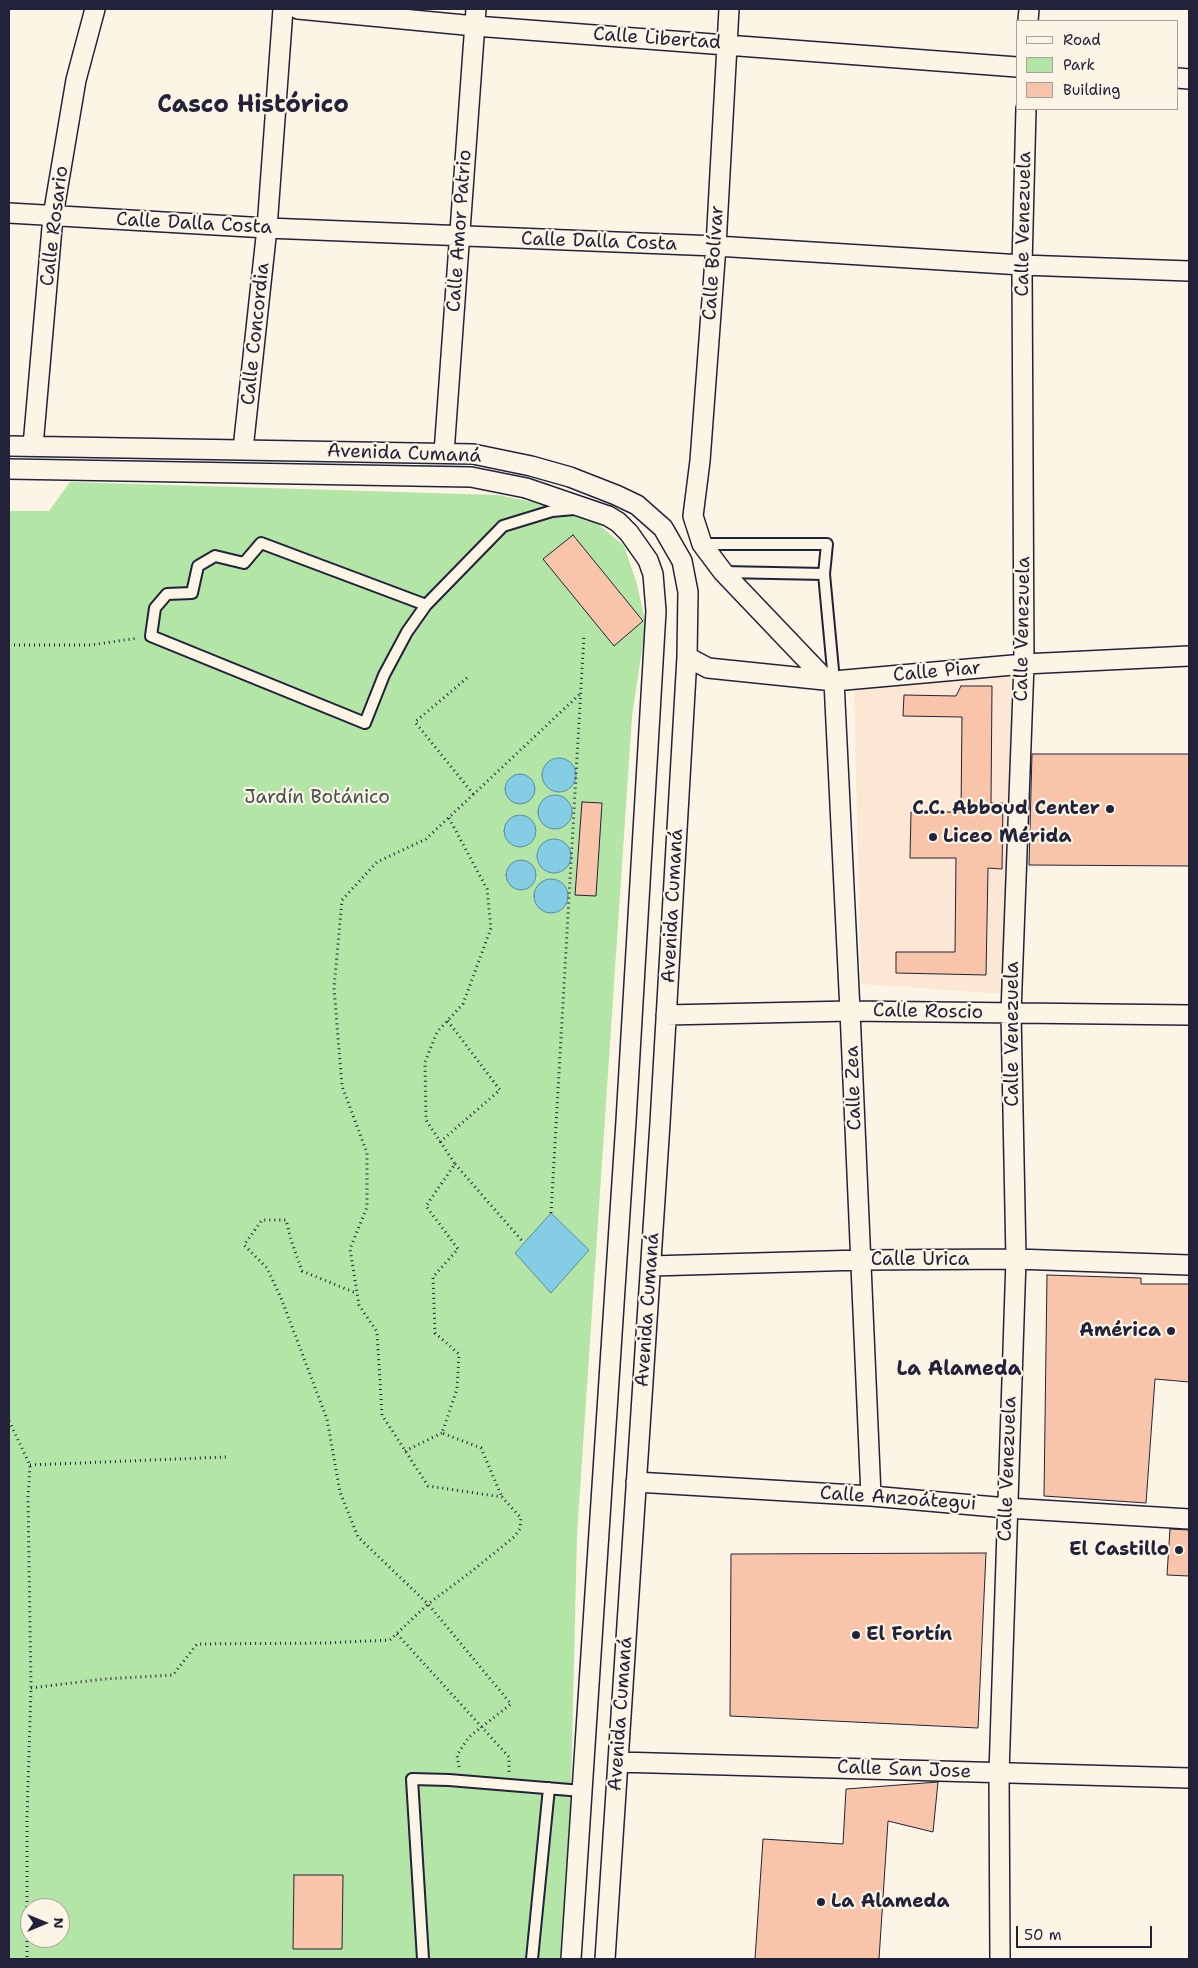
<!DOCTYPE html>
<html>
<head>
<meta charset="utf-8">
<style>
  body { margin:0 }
  #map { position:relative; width:1198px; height:1968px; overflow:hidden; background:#fcf5e5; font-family:"Shantell Sans",sans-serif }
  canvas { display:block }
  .frame { position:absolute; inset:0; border:10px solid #22223b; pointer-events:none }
  .legend { position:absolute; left:1016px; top:20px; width:162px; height:90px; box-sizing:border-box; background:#fcf5e5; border:1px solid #a5a1a1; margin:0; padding:6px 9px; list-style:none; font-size:15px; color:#22223b }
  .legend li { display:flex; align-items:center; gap:10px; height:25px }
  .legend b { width:25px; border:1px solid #a5a1a1 }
  .north { position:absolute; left:20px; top:1898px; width:50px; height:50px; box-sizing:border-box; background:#fcf5e5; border:1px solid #a5a1a1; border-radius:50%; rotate:90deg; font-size:14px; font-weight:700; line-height:20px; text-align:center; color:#22223b }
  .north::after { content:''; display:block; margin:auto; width:18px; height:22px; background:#22223b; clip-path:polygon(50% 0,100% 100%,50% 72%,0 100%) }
  .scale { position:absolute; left:1016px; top:1926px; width:136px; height:22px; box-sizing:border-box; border:2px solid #22223b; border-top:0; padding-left:6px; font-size:15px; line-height:18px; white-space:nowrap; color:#22223b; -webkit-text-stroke:4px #fcf5e5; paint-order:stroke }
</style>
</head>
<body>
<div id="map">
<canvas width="1198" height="1968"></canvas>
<div class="frame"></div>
<ul class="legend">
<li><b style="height:6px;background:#fcf5e5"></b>Road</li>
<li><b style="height:14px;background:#b3e5a6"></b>Park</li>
<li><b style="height:14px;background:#f9c5aa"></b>Building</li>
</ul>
<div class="north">N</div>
<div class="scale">50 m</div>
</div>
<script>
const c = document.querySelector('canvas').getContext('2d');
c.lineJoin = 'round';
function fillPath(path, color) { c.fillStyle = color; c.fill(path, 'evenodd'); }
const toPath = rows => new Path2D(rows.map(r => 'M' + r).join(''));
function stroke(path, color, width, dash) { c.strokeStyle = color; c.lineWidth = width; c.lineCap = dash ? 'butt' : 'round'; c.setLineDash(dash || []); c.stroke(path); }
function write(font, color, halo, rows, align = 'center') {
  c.font = font + ' "Shantell Sans",sans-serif'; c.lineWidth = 4.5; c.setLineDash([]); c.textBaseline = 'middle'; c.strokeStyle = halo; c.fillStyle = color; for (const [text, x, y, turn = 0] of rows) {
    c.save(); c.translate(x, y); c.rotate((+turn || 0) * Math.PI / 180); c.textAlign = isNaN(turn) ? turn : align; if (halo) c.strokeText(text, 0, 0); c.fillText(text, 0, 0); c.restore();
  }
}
fillPath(toPath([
  [1012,675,1005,994,861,984,854,689]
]), '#fbe7d3');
fillPath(toPath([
  [70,482,498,495,552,506,597,523,624,546,636,581,646,624,632,716,577,1535,567,1959,9,1959,9,511,49,511],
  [30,1908,60,1908,60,1938,30,1938]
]), '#b3e5a6');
const water = toPath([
  '542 775a17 17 0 1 1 34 0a17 17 0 1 1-34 0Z',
  '505 789a15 15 0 1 1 30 0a15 15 0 1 1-30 0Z',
  '538 812a17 17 0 1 1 34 0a17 17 0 1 1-34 0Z',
  '504 831a16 16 0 1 1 32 0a16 16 0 1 1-32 0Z',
  '537 856a17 17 0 1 1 34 0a17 17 0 1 1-34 0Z',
  '506 875a15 15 0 1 1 30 0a15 15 0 1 1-30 0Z',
  '534 896a17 17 0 1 1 34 0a17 17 0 1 1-34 0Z',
  [551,1213,589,1250,551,1293,515,1253,551,1213]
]);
fillPath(water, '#84cde5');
stroke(water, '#5d89a1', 1);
const building = toPath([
  [573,535,643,621,614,646,543,559,573,535],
  [961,686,992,686,991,803,1003,803,1002,869,988,868,986,975,896,973,896,952,955,952,956,858,910,858,911,812,961,812,962,717,903,716,904,695,956,696,961,686],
  [1032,754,1189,754,1189,866,1029,865,1032,754],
  [582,802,602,803,596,896,575,895,582,802],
  [1047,1275,1141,1278,1141,1284,1189,1284,1189,1382,1155,1379,1146,1503,1044,1496,1047,1275],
  [1170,1529,1189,1530,1189,1576,1167,1575,1170,1529],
  [986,1553,978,1728,730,1716,731,1554,986,1553],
  [938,1782,933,1832,888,1821,879,1959,755,1959,763,1839,843,1844,846,1789,938,1782],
  [294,1875,343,1875,342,1949,293,1949,294,1875]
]);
fillPath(building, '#f9c5aa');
stroke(building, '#22223b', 1);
const lane = toPath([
  [702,544,827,544,824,574,834,681],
  [723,572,824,574],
  [426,605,261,543,244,563,215,556,198,566,192,593,167,594,155,608,151,636,365,723,384,675,407,632,426,605,503,526,552,511,574,509],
  [423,1959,412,1779,449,1780,582,1791],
  [532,1959,549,1788]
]);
const street = toPath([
  [298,9,475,26,1017,67],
  [729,9,716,246,700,461,693,516,702,544,723,572,826,680],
  [1028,21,1029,9],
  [1177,78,1189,79],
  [9,213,267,228,716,246,1022,265,1189,271],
  [9,446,473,454,531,466,570,477,616,495,637,505,663,528,682,561,688,592,687,657,660,1123,605,1959],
  [33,446,53,216,76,80,95,9],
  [243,449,267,228,283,9],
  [444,453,476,9],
  [9,469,471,477,526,488,608,516,618,522,629,533,648,560,653,574,656,611,626,1121,571,1959],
  [687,657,708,668,834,681,1024,664,1189,656],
  [834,681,850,1011,871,1496],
  [666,1015,850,1011,1189,1015],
  [651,1266,861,1260,1016,1259,1189,1265],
  [636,1482,871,1496,1007,1508,1189,1519],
  [618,1762,1189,1778],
  [1000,1959,999,1773,1016,1259,1011,1013,1024,664,1022,265,1026,109]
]);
stroke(lane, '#22223b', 14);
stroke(street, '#22223b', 22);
stroke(toPath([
  [9,645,91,645,138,638],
  [467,678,415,722,474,795],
  [449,818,487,889,491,928,463,1004,437,1032,425,1062,426,1120,455,1164,426,1206,458,1249,433,1277,435,1333,459,1354,457,1389,442,1433,481,1448,502,1497],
  [440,1142,500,1090,447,1020],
  [455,1164,524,1243],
  [551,1213,584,635],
  [9,1421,30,1465,28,1498,31,1688,27,1818,27,1959],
  [405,1451,442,1433],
  [30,1465,226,1457],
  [397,1634,509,1757,509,1772],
  [31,1688,104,1679,173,1675,197,1644,324,1643,390,1640,428,1604,358,1537,340,1492,327,1419,281,1298,267,1268,244,1245,262,1220,286,1220,291,1240,302,1271,356,1293],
  [459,1767,457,1755,469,1737,511,1704,428,1604,472,1571,514,1537,520,1529,521,1518,502,1497,428,1486,382,1415,377,1332,359,1305,350,1249,367,1207,367,1153,342,1086,334,988,342,900,377,862,426,839,581,693]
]), '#22223b', 3, [1, 4]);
stroke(lane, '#fcf5e5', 10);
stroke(street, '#fcf5e5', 19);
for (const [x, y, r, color] of [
  [1110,809,5,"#22223b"],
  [933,837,5,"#22223b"],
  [1171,1331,5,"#22223b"],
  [1179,1550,5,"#22223b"],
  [856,1635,5,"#22223b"],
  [821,1902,5,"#22223b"]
]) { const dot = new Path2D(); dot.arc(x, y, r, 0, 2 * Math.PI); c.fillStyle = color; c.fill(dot); stroke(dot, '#fcf5e5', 2); }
write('19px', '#22223b', '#fcf5e5', [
  ["Calle Libertad",657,39,4],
  ["Calle Dalla Costa",194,224,3],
  ["Calle Venezuela",1024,224,-89],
  ["Calle Rosario",55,226,-83],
  ["Calle Amor Patrio",460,231,-86],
  ["Calle Dalla Costa",599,242,2],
  ["Calle Bolívar",714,263,-86],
  ["Calle Concordia",256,334,-84],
  ["Avenida Cumaná",404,454,2],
  ["Calle Venezuela",1023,629,-89],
  ["Calle Piar",937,672,-5],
  ["Avenida Cumaná",673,906,-87],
  ["Calle Roscio",928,1012,1],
  ["Calle Venezuela",1013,1034,-90],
  ["Calle Zea",854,1088,-92],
  ["Calle Urica",920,1260],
  ["Avenida Cumaná",648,1310,-86],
  ["Calle Venezuela",1008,1469,-88],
  ["Calle Anzoátegui",898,1499,4],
  ["Avenida Cumaná",621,1714,-86],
  ["Calle San Jose",904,1770,2]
]);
write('19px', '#465356', '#fcf5e5', [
  ["Jardín Botánico",317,798]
]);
write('bold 19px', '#22223b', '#fcf5e5', [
  ["C.C. Abboud Center",1100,809],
  ["Liceo Mérida",943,837,"left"],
  ["América",1161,1331],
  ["El Castillo",1169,1550],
  ["El Fortín",866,1635,"left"],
  ["La Alameda",831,1902,"left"]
], 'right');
write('bold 20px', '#22223b', '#fcf5e5', [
  ["La Alameda",959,1370]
]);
write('bold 24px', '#22223b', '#fcf5e5', [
  ["Casco Histórico",253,106]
]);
</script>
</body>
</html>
